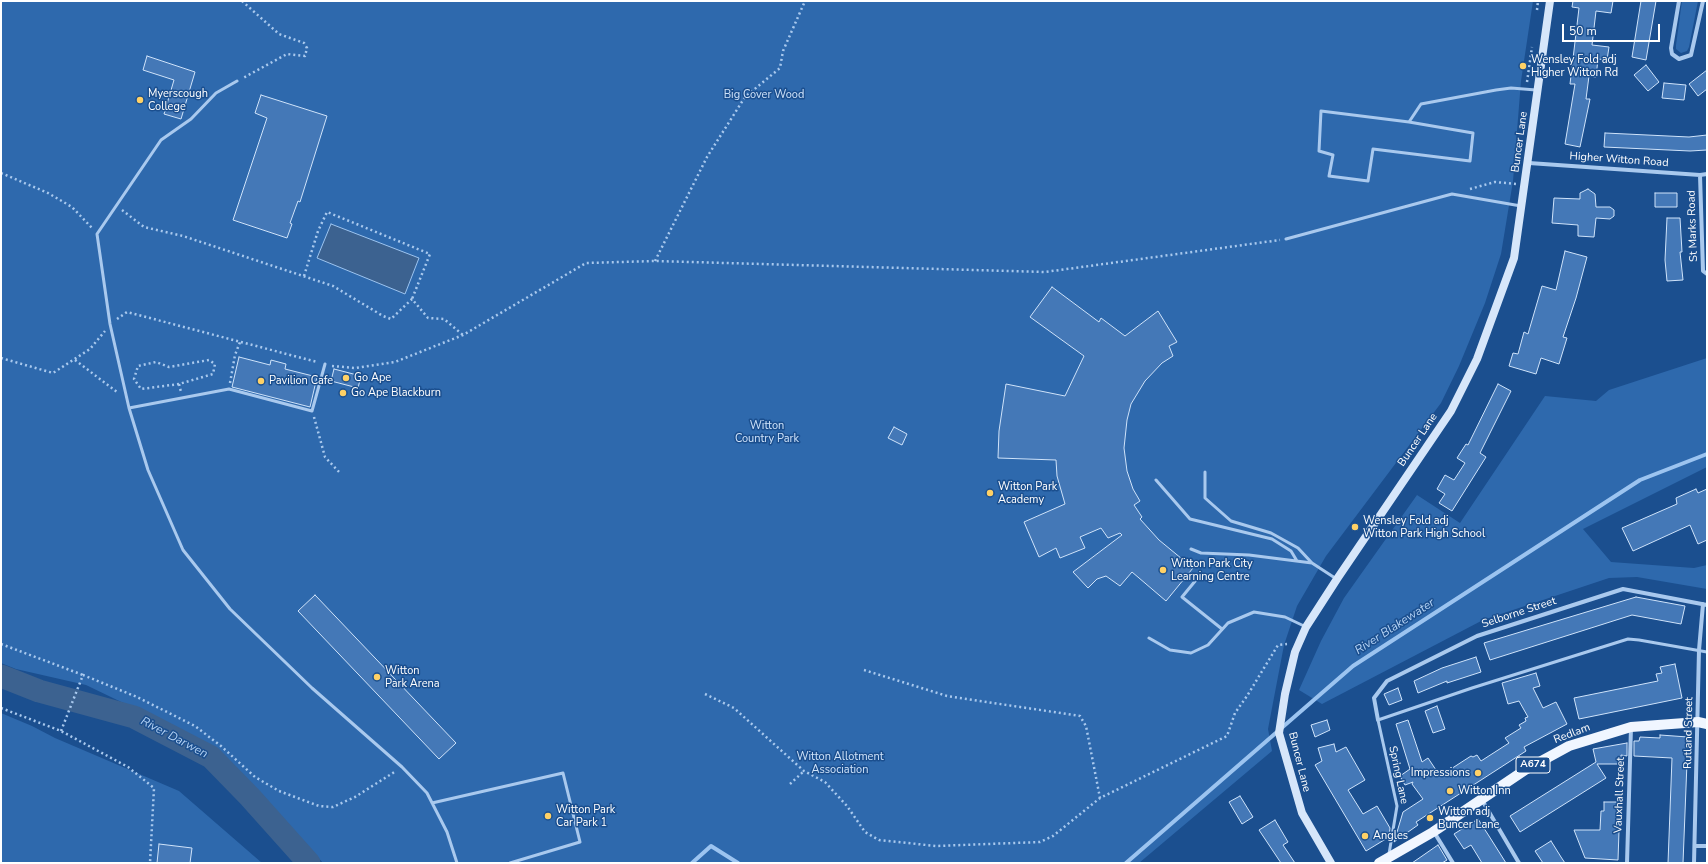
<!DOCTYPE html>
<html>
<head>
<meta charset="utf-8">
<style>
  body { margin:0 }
  #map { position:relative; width:1708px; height:864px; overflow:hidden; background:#1b4f8f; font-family:"Nunito Sans",sans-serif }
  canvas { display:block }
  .frame { position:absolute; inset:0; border:2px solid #fff; pointer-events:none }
  .scale { position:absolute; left:1562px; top:24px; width:98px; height:18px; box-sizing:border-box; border:2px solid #fff; border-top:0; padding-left:5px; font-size:12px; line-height:14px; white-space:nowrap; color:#fff; -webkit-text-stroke:3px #1b4f8f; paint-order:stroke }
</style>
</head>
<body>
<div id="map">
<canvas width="1708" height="864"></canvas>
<div class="frame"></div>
<div class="scale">50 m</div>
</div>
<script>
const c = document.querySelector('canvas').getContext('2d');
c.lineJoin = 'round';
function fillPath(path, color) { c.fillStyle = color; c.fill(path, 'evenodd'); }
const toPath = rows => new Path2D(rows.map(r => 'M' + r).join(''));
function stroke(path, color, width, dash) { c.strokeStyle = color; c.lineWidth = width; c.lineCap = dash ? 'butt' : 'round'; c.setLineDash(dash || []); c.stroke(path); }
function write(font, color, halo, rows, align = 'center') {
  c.font = font + ' "Nunito Sans",sans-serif'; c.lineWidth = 3; c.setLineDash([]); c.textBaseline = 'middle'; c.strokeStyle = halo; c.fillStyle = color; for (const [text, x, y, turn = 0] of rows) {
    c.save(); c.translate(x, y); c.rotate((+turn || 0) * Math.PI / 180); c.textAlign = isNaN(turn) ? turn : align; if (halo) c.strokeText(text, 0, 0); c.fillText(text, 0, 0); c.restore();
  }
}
fillPath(toPath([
  [1,1,1533,1,1521,81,1513,181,1501,254,1485,303,1459,366,1441,403,1326,556,1297,606,1284,645,1268,729,1272,751,1139,863,323,863,230,762,169,725,86,685,16,669,1,663],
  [1682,1,1698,1,1689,47,1687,51,1681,53,1676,49,1676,45],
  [1707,358,1707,467,1583,529,1611,562,1694,568,1707,565,1707,589,1637,577,1609,578,1483,620,1322,704,1299,690,1321,641,1344,598,1417,495,1460,523,1545,396,1596,401,1609,390],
  [1,713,32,726,55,738,179,791,262,863,1,863]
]), '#2e69ad');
const water = toPath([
  [331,224,419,258,405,294,317,258,331,224]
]);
fillPath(water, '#3c6290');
stroke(water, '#9cc4f0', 1);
stroke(toPath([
  [692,863,711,846,738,863],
  [1126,863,1353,666,1640,480,1707,454]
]), '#9cc4f0', 4);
stroke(toPath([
  [1,676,39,691,134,717,211,757,250,797,309,863]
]), '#3c6290', 23);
const building = toPath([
  [1573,1,1613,1,1611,13,1596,11,1592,45,1609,47,1607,60,1598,59,1596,77,1589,76,1586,99,1590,99,1580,147,1565,144,1575,84,1570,84,1579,8,1572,7,1573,1],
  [1641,1,1656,1,1646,60,1632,57,1641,1],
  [147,56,195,72,181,119,164,114,174,80,143,70,147,56],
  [1646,65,1659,82,1648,91,1634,75,1646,65],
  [1707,70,1707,89,1698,96,1689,84,1707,70],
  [1664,83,1686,85,1684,100,1662,98,1664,83],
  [261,95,327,116,300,202,298,201,290,223,292,224,287,238,233,220,267,118,255,113,261,95],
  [1605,133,1689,137,1707,135,1707,150,1690,151,1604,147,1605,133],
  [1588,189,1595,194,1596,207,1610,207,1614,210,1614,216,1610,219,1596,218,1594,237,1578,236,1578,225,1552,223,1554,198,1580,199,1580,193,1588,189],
  [1655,193,1677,193,1677,207,1655,207,1655,193],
  [1667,218,1680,218,1682,252,1680,252,1683,280,1667,281,1665,260,1667,218],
  [1565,251,1587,257,1576,298,1563,337,1567,338,1559,364,1541,358,1536,374,1509,366,1513,353,1518,354,1524,332,1528,334,1542,286,1556,290,1565,251],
  [1052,287,1099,322,1101,318,1125,336,1158,311,1177,342,1169,346,1173,356,1162,363,1145,381,1131,404,1127,420,1124,448,1127,471,1133,489,1140,501,1134,505,1142,517,1140,519,1159,540,1193,568,1166,601,1132,572,1120,586,1106,576,1097,579,1088,588,1073,572,1122,535,1120,533,1108,538,1101,528,1080,537,1085,548,1060,558,1056,548,1039,557,1024,522,1065,504,1057,476,1056,460,998,458,999,431,1006,384,1065,396,1084,356,1030,317,1052,287],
  [239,357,270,365,271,360,286,364,285,369,317,377,310,407,232,387,239,357],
  [334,369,361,376,358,388,331,381,334,369],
  [1498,384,1511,391,1480,453,1486,457,1452,511,1439,503,1445,494,1437,489,1445,475,1454,480,1465,463,1457,458,1466,444,1468,445,1498,384],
  [894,427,907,434,902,445,888,438,894,427],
  [1696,489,1698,493,1707,489,1707,540,1698,544,1690,525,1633,551,1622,528,1677,504,1676,498,1696,489],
  [315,595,456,743,439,759,298,611,315,595],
  [1636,597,1685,606,1681,624,1632,615,1490,660,1484,643,1636,597],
  [1476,657,1481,672,1447,683,1447,681,1418,693,1414,681,1442,668,1476,657],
  [1675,664,1682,698,1579,719,1574,698,1658,681,1656,674,1662,673,1660,667,1675,664],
  [1536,673,1540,686,1533,688,1543,708,1556,702,1567,724,1524,747,1526,751,1416,822,1418,825,1394,842,1403,812,1423,799,1412,784,1413,782,1405,785,1400,776,1410,769,1396,724,1408,720,1422,762,1428,758,1440,776,1471,756,1473,757,1477,755,1481,761,1509,743,1505,738,1521,728,1519,725,1526,721,1525,718,1528,717,1519,701,1508,704,1502,683,1536,673],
  [1398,688,1402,700,1389,705,1384,694,1398,688],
  [1437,706,1445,729,1433,733,1425,711,1437,706],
  [1327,720,1330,730,1315,737,1311,725,1327,720],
  [1660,735,1688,737,1683,863,1668,863,1672,758,1634,756,1634,741,1639,741,1640,737,1660,738,1660,735],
  [1627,743,1627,756,1621,755,1621,764,1597,764,1606,778,1520,832,1510,816,1596,762,1593,749,1627,743],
  [1334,744,1336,752,1346,747,1365,780,1348,790,1363,814,1377,806,1390,828,1389,837,1366,851,1315,765,1322,761,1318,748,1334,744],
  [1240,796,1253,817,1242,824,1229,802,1240,796],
  [1604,802,1620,802,1618,860,1585,858,1574,830,1600,830,1601,811,1604,811,1604,802],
  [1478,819,1489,836,1506,863,1482,863,1471,845,1464,849,1454,834,1478,819],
  [1275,820,1288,842,1283,845,1295,863,1281,863,1259,830,1275,820],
  [1551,841,1561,857,1565,863,1543,863,1535,851,1551,841],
  [159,844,192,848,190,863,157,863,159,844],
  [1438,845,1447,860,1442,863,1412,863,1438,845]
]);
fillPath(building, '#4478b7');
stroke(building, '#cfe3fa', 1);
stroke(toPath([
  [242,1,279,34,304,43,307,48,305,56,287,54,243,78],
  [1537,10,1538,1],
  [1527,82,1532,47],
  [1,173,48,193,72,207,92,228],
  [1470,189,1495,182,1516,184],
  [122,210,144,227,183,236,333,286,383,316,391,319,412,299,428,318,444,319,463,335],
  [655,261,707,157,745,97,780,68,783,51,805,1],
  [304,276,318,231,327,212,430,254,412,299],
  [117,319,127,312,317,362],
  [1,358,53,373,90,349,105,331],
  [75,360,117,392],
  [332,366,355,368,395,362,463,335,586,263,655,261,1045,272,1280,240],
  [230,383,235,355,240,342],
  [179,384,141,389,134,379,138,366,156,362,169,367,209,360,215,364,213,374,179,384,181,392],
  [314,417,325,457,340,473],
  [1,644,83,675],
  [864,670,947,696,1080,716,1086,726,1100,798],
  [705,694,734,708,804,771,825,782,847,806,865,832,879,840,936,846,1040,842,1053,836,1100,798,1227,736,1235,713,1247,696,1278,645,1287,644],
  [1,708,61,731,128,767,154,788,150,863],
  [61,731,83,675,137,697,195,726,221,746,255,777,279,791,319,806,333,807,355,797,396,771],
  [790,784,804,771]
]), '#a9c9ee', 2.5, [2, 3]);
stroke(toPath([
  [237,81,216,93,191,119,161,140,97,234,110,324,129,408,148,470,183,550,230,609,312,688,402,767,427,793,447,832,457,863],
  [1409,122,1473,133,1470,161,1373,149,1368,181,1329,176,1333,155,1319,151,1321,111,1409,122,1421,104,1496,90,1511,88,1536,90],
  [1286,239,1452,194,1521,206],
  [129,408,229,389,312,411,325,364],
  [1205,472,1205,498,1231,521,1271,533,1298,548,1312,563,1335,578],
  [1156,480,1190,519,1272,539,1291,551,1297,561],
  [1191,549,1201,553,1249,555,1312,563],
  [1196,580,1182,597,1222,629],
  [1149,638,1170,650,1191,653,1208,645,1228,623,1254,612,1285,617,1304,626],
  [432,803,563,773,580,842,510,863],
  [1389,854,1397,806,1378,720,1472,688,1628,639,1639,640,1707,652]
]), '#a9c9ee', 3);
stroke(toPath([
  [1679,1,1671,48,1672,54,1679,59,1691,55,1703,1],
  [1529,163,1700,175,1707,174],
  [1700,175,1703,271,1707,274],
  [1378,720,1374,698,1387,681,1477,636,1623,589,1707,605],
  [1482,800,1519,863],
  [1434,832,1453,863],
  [1695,846,1707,846],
  [1627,863,1631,727],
  [1694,863,1699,650,1703,604]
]), '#a9c9ee', 4);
stroke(toPath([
  [1331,863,1302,813,1279,733,1285,694,1295,652,1306,627,1337,579,1451,411,1477,359,1514,258,1550,1]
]), '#d6e6fa', 8);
stroke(toPath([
  [1379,863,1433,832,1525,770,1569,746,1631,727,1698,722,1707,724]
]), '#f0f6ff', 10);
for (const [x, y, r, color] of [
  [1523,66,4,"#ffd166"],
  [140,100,4,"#ffd166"],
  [346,378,4,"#ffd166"],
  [261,381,4,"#ffd166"],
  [343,393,4,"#ffd166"],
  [990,493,4,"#ffd166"],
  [1355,527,4,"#ffd166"],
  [1163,570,4,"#ffd166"],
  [377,677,4,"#ffd166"],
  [1478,773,4,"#ffd166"],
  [1450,791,4,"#ffd166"],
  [548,816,4,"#ffd166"],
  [1430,818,4,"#ffd166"],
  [1365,836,4,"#ffd166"]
]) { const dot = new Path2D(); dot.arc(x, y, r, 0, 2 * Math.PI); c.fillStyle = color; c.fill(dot); stroke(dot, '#1b4f8f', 1.5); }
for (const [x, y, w] of [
  [1533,765,34]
]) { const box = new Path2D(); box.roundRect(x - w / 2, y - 8, w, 16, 3); c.fillStyle = '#1b4f8f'; c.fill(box); stroke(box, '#fff', 1); }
write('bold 10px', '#fff', null, [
  ["A674",1533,765]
]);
write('11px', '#fff', '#1b4f8f', [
  ["Wensley Fold adj",1531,60],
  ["Higher Witton Rd",1531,73],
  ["Myerscough",148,94],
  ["College",148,107],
  ["Go Ape",354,378],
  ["Pavilion Cafe",269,381],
  ["Go Ape Blackburn",351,393],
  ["Witton Park",998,487],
  ["Academy",998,500],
  ["Wensley Fold adj",1363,521],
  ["Witton Park High School",1363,534],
  ["Witton Park City",1171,564],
  ["Learning Centre",1171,577],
  ["Witton",385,671],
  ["Park Arena",385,684],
  ["Impressions",1470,773,"right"],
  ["Witton Inn",1458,791],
  ["Witton Park",556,810],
  ["Car Park 1",556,823],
  ["Witton adj",1438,812],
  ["Buncer Lane",1438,825],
  ["Angles",1373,836]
], 'left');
write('11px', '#cfe3fa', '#1b4f8f', [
  ["Big Cover Wood",764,95],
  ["Witton",767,426],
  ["Country Park",767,439],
  ["Witton Allotment",840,757],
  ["Association",840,770]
]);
write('11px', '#fff', '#1b4f8f', [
  ["Buncer Lane",1520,142,-82],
  ["Higher Witton Road",1619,160,4],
  ["St Marks Road",1693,226,-92],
  ["Buncer Lane",1418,440,-56],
  ["Selborne Street",1519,613,-18],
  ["Rutland Street",1689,733,-89],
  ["Redlam",1572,734,-21],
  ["Buncer Lane",1299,762,76],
  ["Spring Lane",1398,775,78],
  ["Vauxhall Street",1620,795,-88]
]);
write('italic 12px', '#b5d3f5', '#1b4f8f', [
  ["River Blakewater",1395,627,-33],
  ["River Darwen",174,738,28]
]);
</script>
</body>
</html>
